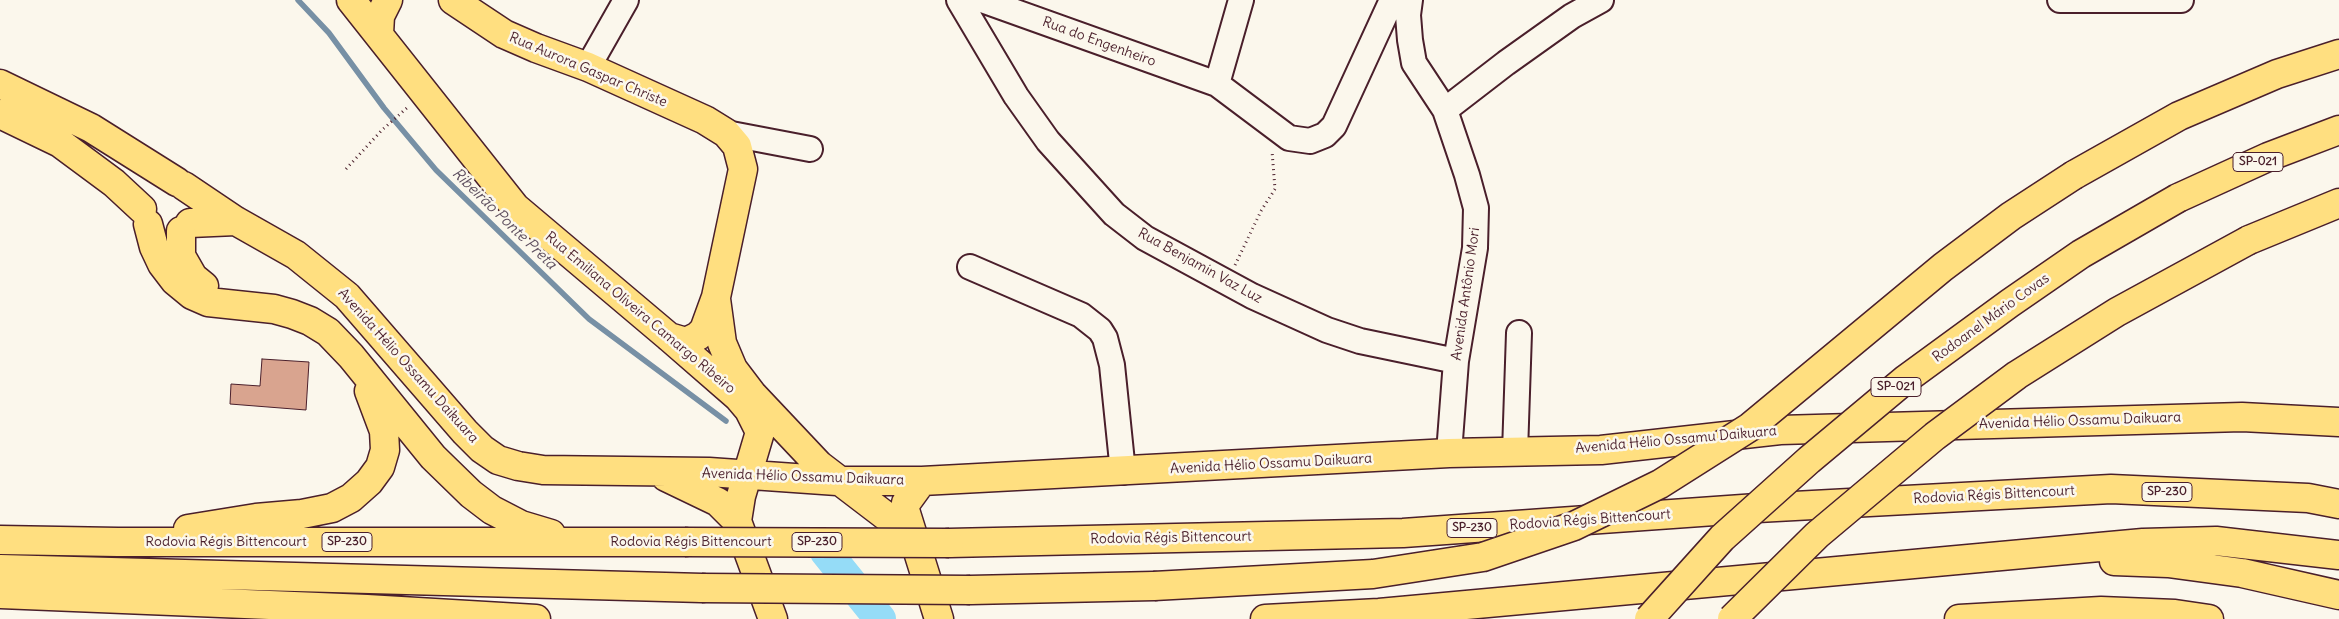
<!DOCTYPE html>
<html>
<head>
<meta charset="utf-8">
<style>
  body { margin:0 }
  canvas { display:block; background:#fbf7ec }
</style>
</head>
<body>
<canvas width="2339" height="619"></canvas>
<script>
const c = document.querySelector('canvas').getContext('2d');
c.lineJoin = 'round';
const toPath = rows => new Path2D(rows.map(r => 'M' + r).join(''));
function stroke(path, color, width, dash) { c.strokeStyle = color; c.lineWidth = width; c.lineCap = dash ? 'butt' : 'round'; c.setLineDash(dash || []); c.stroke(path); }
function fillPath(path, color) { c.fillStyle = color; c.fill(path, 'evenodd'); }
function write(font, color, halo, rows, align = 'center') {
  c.font = font + ' Delius,sans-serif'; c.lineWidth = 5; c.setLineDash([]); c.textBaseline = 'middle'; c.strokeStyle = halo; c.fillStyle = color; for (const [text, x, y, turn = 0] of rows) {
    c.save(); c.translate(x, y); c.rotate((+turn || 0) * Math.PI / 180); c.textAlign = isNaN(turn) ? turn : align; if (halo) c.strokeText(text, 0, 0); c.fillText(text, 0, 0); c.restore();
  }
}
stroke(toPath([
  [298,0,329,33,384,108,436,170,589,319,726,421]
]), '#7790a5', 5.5);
stroke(toPath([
  [826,552,880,619]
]), '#95dcf7', 32);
const building = toPath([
  [262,359,309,362,306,410,230,404,231,384,260,386,262,359]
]);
fillPath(building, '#d9a48f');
stroke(building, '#4a1f2b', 1);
const minor = toPath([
  [959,0,1016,96,1048,141,1114,214,1145,238,1252,296,1327,330,1360,341,1456,361],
  [982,0,1217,84],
  [1241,0,1217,84,1289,138,1310,141,1325,135,1334,126,1392,0],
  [1410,0,1408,15,1410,40,1414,63,1445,110,1467,175,1476,208,1475,248,1456,361,1449,453],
  [2060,0,2181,0],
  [588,67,626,0],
  [1445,110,1506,63,1572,16,1601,0],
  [726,133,810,149],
  [970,267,1081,315,1100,330,1105,338,1112,365,1123,472],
  [1515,452,1519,333]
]);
const major = toPath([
  [351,0,515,207,669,337,738,397,749,410,760,432,741,496,737,521,773,619],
  [453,0,504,34,536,48,588,67,705,120,726,133,737,146,743,169,716,297,704,330,698,336,686,342,669,337],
  [379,34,380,16,388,0],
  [0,84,91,128,177,182],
  [0,114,60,143,114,183,142,209],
  [184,186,236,221,296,255,347,296,465,432,482,449,498,460,518,466,543,470,709,472,837,481,922,481,1449,453,1601,450,1780,430,2242,417,2339,422],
  [190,223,236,221],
  [716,299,722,343,733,369,752,394,819,465,916,539],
  [666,477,718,502,737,521],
  [922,481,906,503,905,510,939,619],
  [1959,619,2101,611,2175,614,2209,619]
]);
const highway = toPath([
  [2074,175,2179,116,2277,74,2339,54],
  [2178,198,2268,157,2339,130],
  [148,224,154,247,162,264,175,281,192,295,208,302,274,309,292,314,310,321,328,332,351,356,433,457,471,494,492,510,521,525,551,534],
  [181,231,181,256,193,277,204,286],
  [2249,240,2339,203],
  [188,529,256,518,302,514,332,508,351,498,369,482,380,467,385,450,384,431,369,391],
  [0,540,118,542,685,542],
  [949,543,1403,533,1757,508,2111,489,2308,498,2339,504],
  [2114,561,2168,563,2242,573,2339,595],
  [0,569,702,588],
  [970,590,1154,586],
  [0,594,367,609,536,619],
  [1265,619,1379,613,2143,543,2216,541,2339,555]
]);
stroke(minor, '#4a1f2b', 28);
stroke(major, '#4a1f2b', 31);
stroke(highway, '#4a1f2b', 31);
stroke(toPath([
  [346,169,382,130,408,107],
  [1235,265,1261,211,1275,189,1272,151]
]), '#4a1f2b', 3, [1, 4]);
stroke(minor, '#fbf7ec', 24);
stroke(major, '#ffdf80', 28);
stroke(highway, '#ffdf80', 28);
const highwayBridge = toPath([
  [685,542,949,543],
  [1154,586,1373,574,1483,557,1574,526,1660,484,1750,427,1943,267,2011,216,2074,175],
  [702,588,970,590],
  [1649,619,1722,538,1809,460,1906,379,2010,303,2081,254,2178,198],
  [1732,619,1817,535,1935,436,2017,375,2117,312,2249,240]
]);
stroke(highwayBridge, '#4a1f2b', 31, []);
stroke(highwayBridge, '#ffdf80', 28);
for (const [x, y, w] of [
  [2258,162,50],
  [1896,387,50],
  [2167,492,50],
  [1472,528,50],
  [347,542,50],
  [817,542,50]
]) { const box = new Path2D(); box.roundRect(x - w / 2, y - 9.5, w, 19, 4); c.fillStyle = '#fbf7ec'; c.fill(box); stroke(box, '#4a1f2b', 1); }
write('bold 12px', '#4a1f2b', null, [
  ["SP-021",2258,162],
  ["SP-021",1896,387],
  ["SP-230",2167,492],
  ["SP-230",1472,528],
  ["SP-230",347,542],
  ["SP-230",817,542]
]);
write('14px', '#4a1f2b', '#fbf7ec', [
  ["Rua do Engenheiro",1099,42,20],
  ["Rua Aurora Gaspar Christe",588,70,23],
  ["Rua Benjamin Vaz Luz",1200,266,29],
  ["Avenida Antônio Mori",1466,294,-82],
  ["Rua Emiliana Oliveira Camargo Ribeiro",640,313,40],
  ["Rodoanel Mário Covas",1991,318,-36],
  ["Avenida Hélio Ossamu Daikuara",408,366,48],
  ["Avenida Hélio Ossamu Daikuara",2080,421,-2],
  ["Avenida Hélio Ossamu Daikuara",1676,440,-5],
  ["Avenida Hélio Ossamu Daikuara",1271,464,-3],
  ["Avenida Hélio Ossamu Daikuara",803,477,2],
  ["Rodovia Régis Bittencourt",1994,495,-3],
  ["Rodovia Régis Bittencourt",1590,520,-4],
  ["Rodovia Régis Bittencourt",1171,538,-1],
  ["Rodovia Régis Bittencourt",226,542],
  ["Rodovia Régis Bittencourt",691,542]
]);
write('italic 15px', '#5d4e5e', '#fbf7ec', [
  ["Ribeirão Ponte Preta",504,219,44]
]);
</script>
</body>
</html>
